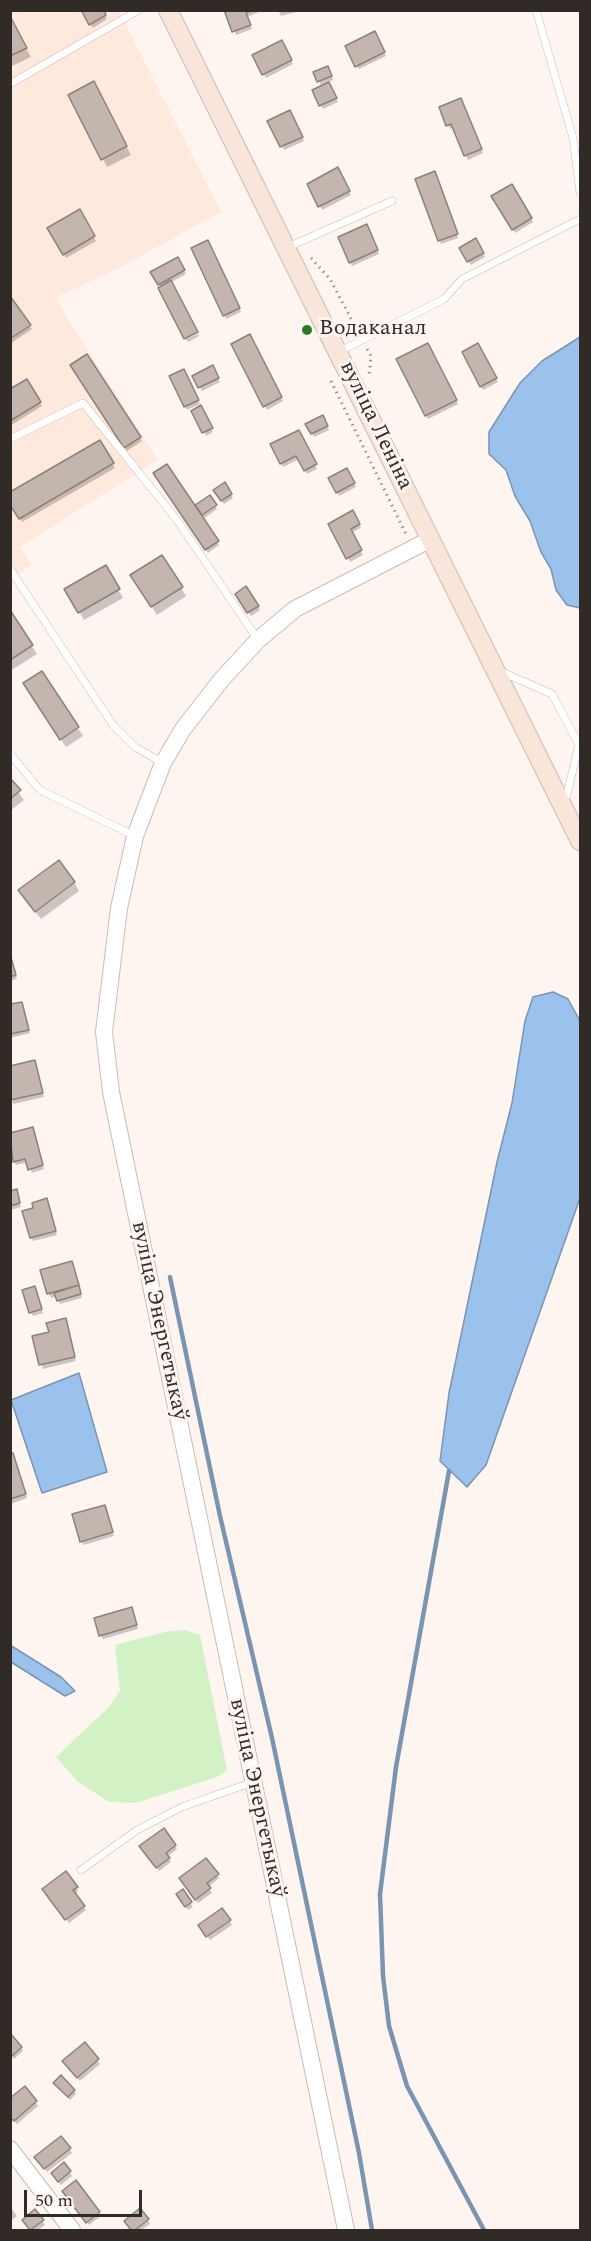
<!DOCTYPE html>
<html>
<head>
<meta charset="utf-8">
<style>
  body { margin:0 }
  #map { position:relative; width:591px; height:2241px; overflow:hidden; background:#fef5f0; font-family:Spectral,serif }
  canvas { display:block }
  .frame { position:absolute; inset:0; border:12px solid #312b28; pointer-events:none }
  .scale { position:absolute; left:24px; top:2190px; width:118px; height:27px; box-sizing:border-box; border:3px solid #312b28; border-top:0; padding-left:8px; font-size:18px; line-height:21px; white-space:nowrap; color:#312b28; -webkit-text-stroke:4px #fef5f0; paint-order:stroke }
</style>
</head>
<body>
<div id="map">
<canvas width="591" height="2241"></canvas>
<div class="frame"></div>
<div class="scale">50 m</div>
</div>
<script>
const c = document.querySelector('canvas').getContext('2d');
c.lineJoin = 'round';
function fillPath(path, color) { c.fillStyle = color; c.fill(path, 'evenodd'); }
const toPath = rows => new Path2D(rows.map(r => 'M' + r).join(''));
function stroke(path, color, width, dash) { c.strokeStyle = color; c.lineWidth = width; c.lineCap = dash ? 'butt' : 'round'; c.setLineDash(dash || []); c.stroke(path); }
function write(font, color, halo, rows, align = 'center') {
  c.font = font + ' Spectral,serif'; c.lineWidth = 6; c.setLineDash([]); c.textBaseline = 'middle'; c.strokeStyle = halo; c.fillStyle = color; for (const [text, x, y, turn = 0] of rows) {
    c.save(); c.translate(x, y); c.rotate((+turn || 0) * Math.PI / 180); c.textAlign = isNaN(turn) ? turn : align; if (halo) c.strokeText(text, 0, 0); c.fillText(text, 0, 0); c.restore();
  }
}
fillPath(toPath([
  [11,11,119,11,221,212,121,267,55,298,158,460,20,547,32,565,11,579]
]), '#ffe9dd');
fillPath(toPath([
  [185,1630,200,1635,227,1770,217,1777,136,1803,109,1802,77,1781,56,1757,109,1707,120,1691,115,1645,165,1632]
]), '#d2f2c6');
const water = toPath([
  [580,337,580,608,567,605,556,590,551,569,541,552,530,521,515,496,506,470,489,454,489,432,520,383,542,361,580,337],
  [553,992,568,999,580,1021,580,1198,486,1465,467,1487,440,1461,449,1393,497,1162,512,1103,525,1021,533,997,553,992],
  [79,1373,107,1472,42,1493,11,1400,79,1373],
  [10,1645,61,1677,75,1691,65,1696,11,1662,10,1645]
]);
fillPath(water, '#9ac2ec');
stroke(water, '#7a95b1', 1.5);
fillPath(toPath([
  [82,10,102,10,107,19,93,28],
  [226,10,264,10,247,17,252,29,236,35],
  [278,10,295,10,296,12,281,16],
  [10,19,31,57,10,67],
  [375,33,386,56,359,69,347,47],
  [281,42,293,64,266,78,254,56],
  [330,71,333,80,328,82,338,102,323,109,314,91,322,87,315,73],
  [98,92,131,155,107,167,103,159],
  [463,104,483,153,468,160,454,127,450,129,448,125],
  [290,112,304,141,284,150,269,121],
  [338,169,351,195,322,210,309,184],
  [436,177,458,238,441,244,439,240],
  [511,186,533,222,515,233,493,197],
  [79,211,96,241,66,258,50,228],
  [368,230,379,254,352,266,350,262],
  [476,240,485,257,471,265,461,248],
  [207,242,241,312,226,319,193,249],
  [177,259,186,274,161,288,152,272],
  [10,299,32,329,10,344],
  [198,334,199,336,188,342,186,339],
  [249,336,283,401,267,410,233,345],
  [427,345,458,404,428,419,398,360],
  [478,345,498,382,483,390,464,353],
  [87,356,142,441,127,451,72,365],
  [212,367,220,382,202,391,194,376],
  [183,371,200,404,187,410,171,377],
  [26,381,42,406,10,426,10,390],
  [201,407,213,432,206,436,193,411],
  [322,417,329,430,314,437,307,425],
  [299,432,317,469,307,474,299,459,283,467,272,445],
  [99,442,115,468,22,522,10,502],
  [347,470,356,487,339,496,330,479],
  [155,473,195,508,210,497,217,509,203,519,219,545,208,553],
  [224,484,233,498,224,504,215,490],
  [353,512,361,528,351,533,363,555,350,562,330,524],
  [105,567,123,598,84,620,67,589],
  [137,584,181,588,186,596,157,615],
  [246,588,260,610,251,616,237,594],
  [10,613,37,654,10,671],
  [42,673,83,736,66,747,30,692],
  [10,780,24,800,10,811],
  [74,882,79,891,41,919,25,899],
  [10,955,17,979,10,981],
  [10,1006,23,1007,30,1033,10,1038],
  [35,1062,44,1097,13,1104,10,1068],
  [32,1129,44,1169,32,1173,28,1162,16,1165,14,1162,10,1135],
  [16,1191,21,1207,10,1210,10,1192],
  [48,1204,57,1235,33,1241,31,1238],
  [73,1267,82,1298,60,1304,57,1296,51,1298,49,1294,42,1271],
  [36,1292,43,1313,33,1316,30,1312],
  [67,1324,76,1361,43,1369,34,1337,50,1333],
  [10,1455,14,1459,27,1498,10,1504],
  [106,1510,114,1536,84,1545,81,1541],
  [133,1613,138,1629,103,1639,100,1635],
  [175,1845,177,1849,167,1857,171,1862,159,1871,143,1850],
  [217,1875,219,1878,208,1887,212,1893,198,1903,183,1882],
  [76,1888,78,1891,75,1894,86,1910,69,1923,46,1893],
  [182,1891,193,1907,188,1910,178,1895],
  [222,1910,232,1925,210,1940,200,1926],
  [84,2044,100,2064,80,2081,66,2065],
  [21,2047,23,2051,14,2059,10,2054],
  [57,2087,74,2091,76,2094,70,2100],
  [25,2088,38,2106,17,2124,10,2116],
  [61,2138,72,2153,47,2172,38,2161],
  [70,2172,72,2176,61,2185,55,2177],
  [66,2195,99,2213,101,2216,89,2225],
  [10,2206,17,2216,10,2221],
  [35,2212,45,2225,38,2230,31,2230,26,2224],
  [148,2220,150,2224,141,2230,132,2230,128,2226]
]), '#0003');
stroke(toPath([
  [170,1277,220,1516,272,1738,359,2153,372,2230],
  [449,1471,396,1767,380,1894,383,1976,389,2026,407,2086,484,2230]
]), '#7a95b1', 4.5);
const building = toPath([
  [81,10,104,10,106,15,89,25,81,10],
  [224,10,252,10,246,13,251,25,232,32,224,10],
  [10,16,27,48,10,56,10,16],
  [375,31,385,52,355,67,345,46,375,31],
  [282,40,292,60,262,75,252,55,282,40],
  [328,66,332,76,317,82,313,72,328,66],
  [94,81,127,146,101,160,68,95,94,81],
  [329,82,337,98,319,106,312,90,329,82],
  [461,98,482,149,464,156,451,124,446,126,439,107,461,98],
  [290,110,303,137,280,147,267,121,290,110],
  [338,167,350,191,318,207,307,184,338,167],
  [435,171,458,234,438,241,415,179,435,171],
  [512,184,532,218,512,230,491,196,512,184],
  [80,209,95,236,63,255,47,228,80,209],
  [367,224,378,250,349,263,338,237,367,224],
  [476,238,484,253,467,262,459,248,476,238],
  [208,240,240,308,223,316,191,248,208,240],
  [178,257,185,270,158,285,150,272,178,257],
  [171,280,198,332,184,339,158,288,171,280],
  [10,296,31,325,10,339,10,296],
  [250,334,282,397,263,407,231,344,250,334],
  [428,343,457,400,425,416,396,359,428,343],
  [478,343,497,378,480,387,462,352,478,343],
  [87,354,141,437,124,448,70,365,87,354],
  [213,365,219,378,198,388,192,376,213,365],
  [184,369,199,400,184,407,169,376,184,369],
  [27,379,41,402,10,421,10,389,27,379],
  [201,405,213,428,202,433,191,411,201,405],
  [323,415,328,426,311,434,305,424,323,415],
  [299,430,317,464,304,471,296,456,280,464,270,444,299,430],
  [100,440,114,463,19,519,10,505,10,492,100,440],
  [167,464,219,541,205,550,153,473,167,464],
  [347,468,355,483,336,493,328,478,347,468],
  [225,482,232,494,221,501,213,490,225,482],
  [210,495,217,505,202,515,195,505,210,495],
  [353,510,360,524,351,529,362,550,346,559,328,524,353,510],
  [162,555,183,587,151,607,130,575,162,555],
  [106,565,120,589,78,613,64,589,106,565],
  [246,586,259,606,247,613,235,594,246,586],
  [10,610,33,645,10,660,10,610],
  [42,671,79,727,60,740,23,683,42,671],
  [10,778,21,790,10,799,10,778],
  [59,860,75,882,35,912,18,890,59,860],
  [10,954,16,975,10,977,10,954],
  [22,1002,29,1030,10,1034,10,1004,22,1002],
  [35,1060,43,1093,10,1100,10,1066,35,1060],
  [33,1127,43,1165,28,1170,25,1159,13,1162,10,1133,33,1127],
  [17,1189,20,1203,10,1206,10,1191,17,1189],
  [47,1198,56,1231,30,1238,22,1211,33,1208,32,1203,47,1198],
  [72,1261,79,1285,47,1294,40,1270,72,1261],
  [79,1285,81,1294,57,1301,54,1293,79,1285],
  [35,1286,42,1309,29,1313,22,1290,35,1286],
  [66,1318,75,1357,39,1365,32,1336,49,1332,46,1323,66,1318],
  [13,1453,26,1494,10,1499,10,1454,13,1453],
  [105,1505,113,1532,80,1542,72,1514,105,1505],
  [132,1607,137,1625,99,1636,94,1618,132,1607],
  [164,1828,176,1845,166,1853,170,1858,156,1868,139,1846,164,1828],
  [206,1858,219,1874,207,1883,211,1888,195,1900,179,1878,206,1858],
  [66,1871,78,1887,73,1890,85,1906,65,1920,42,1889,66,1871],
  [183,1889,192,1902,185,1907,176,1894,183,1889],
  [222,1908,231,1920,206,1937,198,1925,222,1908],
  [10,2033,22,2047,12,2056,10,2055,10,2033],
  [85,2042,99,2059,77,2078,62,2061,85,2042],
  [61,2075,75,2090,68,2097,53,2083,61,2075],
  [25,2086,37,2101,14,2121,10,2117,10,2098,25,2086],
  [61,2136,71,2148,44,2169,34,2157,61,2136],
  [64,2162,71,2171,58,2182,51,2173,64,2162],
  [76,2180,100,2212,86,2223,62,2191,76,2180],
  [140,2208,149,2219,135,2230,131,2230,124,2221,140,2208],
  [35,2209,44,2220,30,2230,22,2220,35,2209]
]);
fillPath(building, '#c3b6ae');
stroke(building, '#8e817a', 1.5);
const service = toPath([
  [536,10,573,138,580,192],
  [10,84,139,10],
  [288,247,392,201],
  [338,352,444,299,462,279,580,219],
  [10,439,83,403,177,520,258,640],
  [10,569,113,725,135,747,163,763],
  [502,672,552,694,579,745,565,802],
  [10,754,40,790,135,836],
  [81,1870,137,1830,182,1807,253,1782]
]);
const tertiary = toPath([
  [10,2149,72,2230],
  [346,2230,111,1092,104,1032,119,908,135,836,163,763,183,729,222,679,258,640,295,609,431,539]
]);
const secondary = toPath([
  [168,10,580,841]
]);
stroke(service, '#cabcb4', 8);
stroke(tertiary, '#cabcb4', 18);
stroke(secondary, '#cabcb4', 20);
stroke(toPath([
  [311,258,330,279,357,330],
  [367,349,371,356,369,375],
  [331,381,406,534]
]), '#99918d', 3, [1.5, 4.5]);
stroke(service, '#fff', 7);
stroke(tertiary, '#fff', 16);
stroke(secondary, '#f9e5da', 18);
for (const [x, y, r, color] of [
  [307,330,6,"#277b27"]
]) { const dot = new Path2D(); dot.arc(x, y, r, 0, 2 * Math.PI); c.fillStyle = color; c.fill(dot); stroke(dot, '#fef5f0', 2); }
write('22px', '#312b28', '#fef5f0', [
  ["Водаканал",319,330]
], 'left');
write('22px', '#312b28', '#fef5f0', [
  ["вуліца Леніна",375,426,64],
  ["вуліца Энергетыкаў",158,1321,78],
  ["вуліца Энергетыкаў",256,1798,78]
]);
</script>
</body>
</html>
